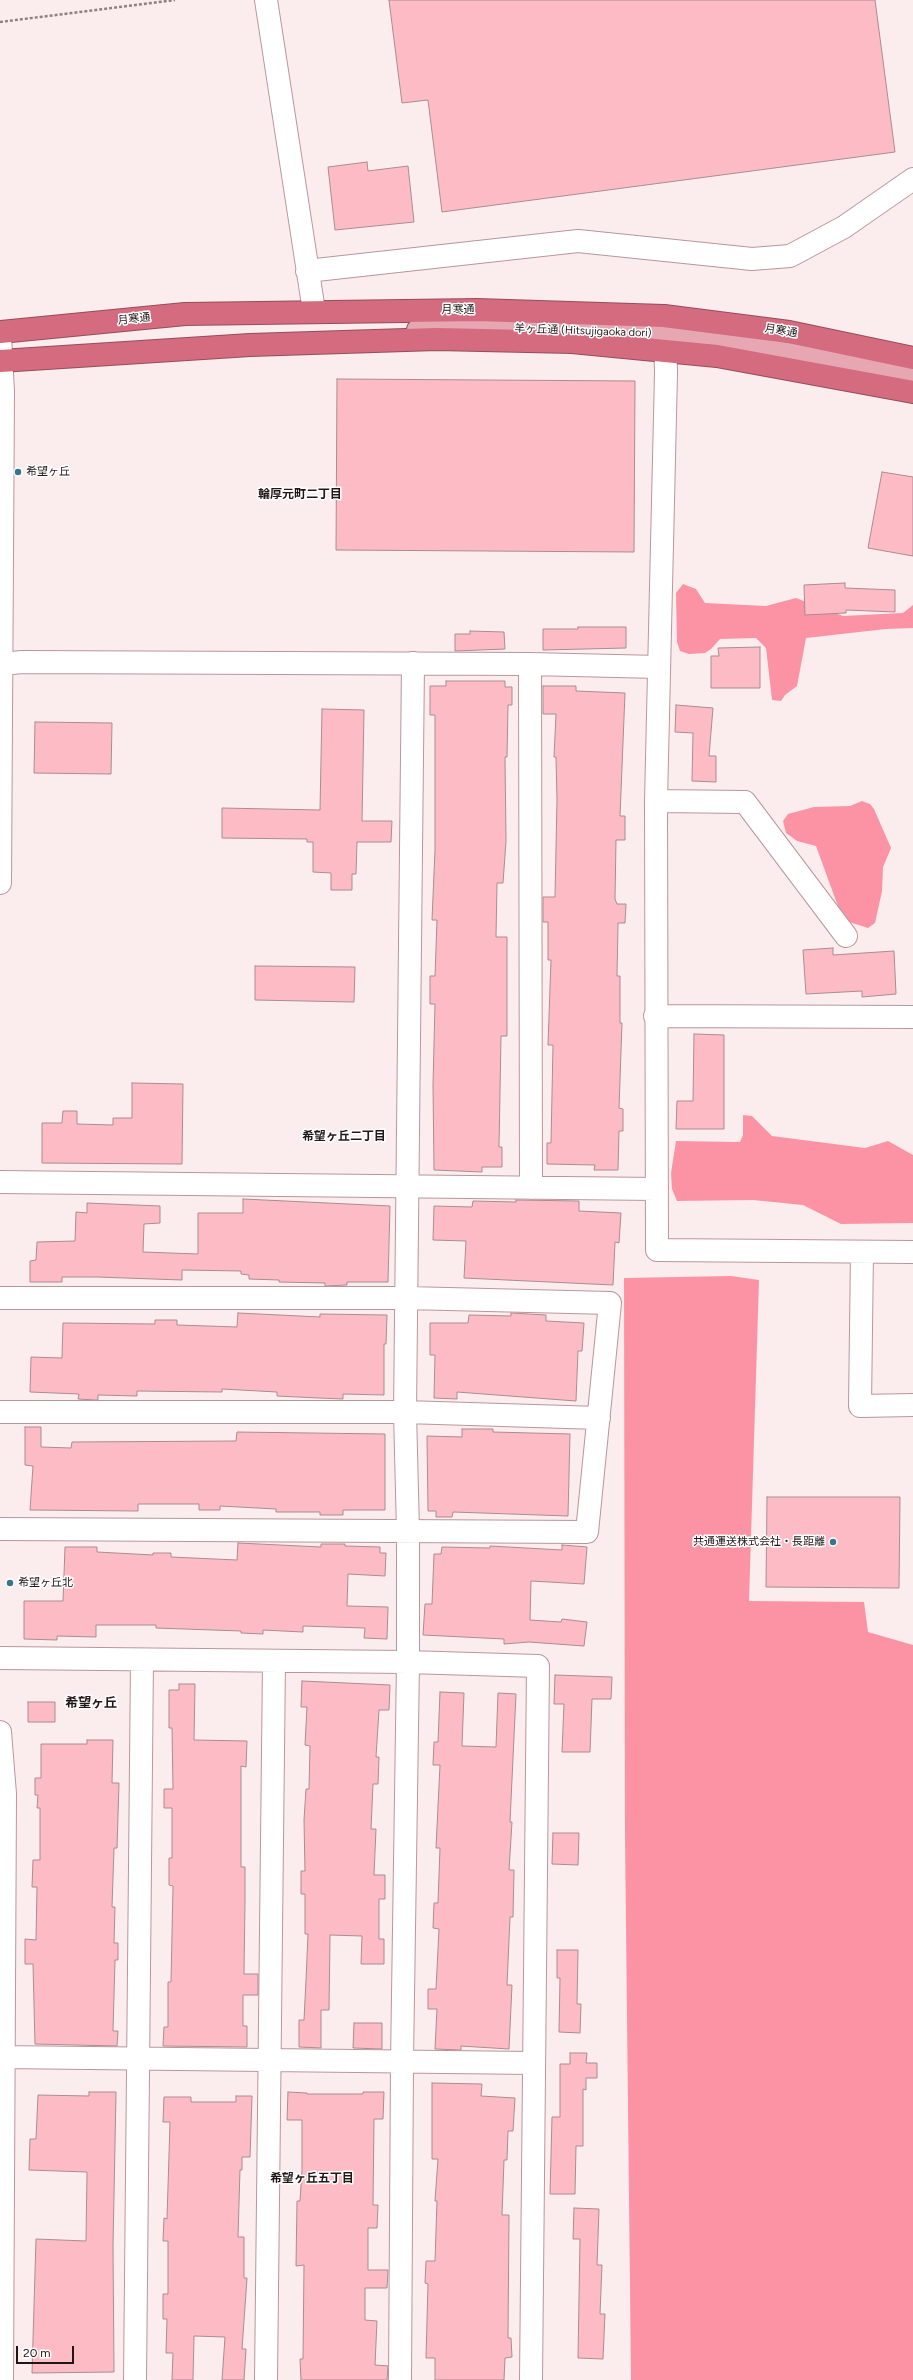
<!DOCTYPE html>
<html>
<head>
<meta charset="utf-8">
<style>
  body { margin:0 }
  #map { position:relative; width:913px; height:2380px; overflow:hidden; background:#fbedee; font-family:Figtree,sans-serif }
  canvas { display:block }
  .scale { position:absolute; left:16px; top:2346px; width:58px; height:18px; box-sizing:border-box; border:2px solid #211516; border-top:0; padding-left:5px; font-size:12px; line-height:14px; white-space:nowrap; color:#211516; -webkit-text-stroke:3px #fff; paint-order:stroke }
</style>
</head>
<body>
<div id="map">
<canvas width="913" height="2380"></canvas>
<div class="scale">20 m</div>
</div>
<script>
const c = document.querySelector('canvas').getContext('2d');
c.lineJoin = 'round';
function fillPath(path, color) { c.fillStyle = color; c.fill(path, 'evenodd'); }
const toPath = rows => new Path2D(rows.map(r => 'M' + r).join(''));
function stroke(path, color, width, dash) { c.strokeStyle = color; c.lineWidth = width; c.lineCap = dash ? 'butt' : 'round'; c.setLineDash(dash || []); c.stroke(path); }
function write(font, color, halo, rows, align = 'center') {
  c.font = font + ' Figtree,"Noto Sans JP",sans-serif'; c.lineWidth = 3; c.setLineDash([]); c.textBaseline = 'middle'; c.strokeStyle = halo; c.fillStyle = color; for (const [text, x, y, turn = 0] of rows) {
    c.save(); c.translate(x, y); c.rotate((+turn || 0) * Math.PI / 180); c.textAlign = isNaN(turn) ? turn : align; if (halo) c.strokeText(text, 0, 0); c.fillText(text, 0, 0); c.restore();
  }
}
fillPath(toPath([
  [683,584,696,589,705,603,766,606,796,598,843,616,903,613,913,605,913,628,886,629,806,638,797,686,785,695,781,701,772,700,766,648,756,638,720,639,711,649,705,653,689,654,680,651,677,642,676,593],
  [862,801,870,804,874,809,891,848,883,867,882,891,875,923,868,928,843,920,816,846,797,841,786,833,783,821,788,814,814,807,850,806],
  [743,1115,752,1116,772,1136,865,1148,888,1141,913,1155,913,1223,841,1224,803,1205,753,1200,677,1201,672,1189,671,1173,676,1141,740,1142,743,1135],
  [731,1276,759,1280,749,1601,864,1602,868,1632,913,1645,913,2380,631,2380,625,1834,624,1278]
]), '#fc93a5');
const building = toPath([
  [389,0,875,0,895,152,442,212,428,100,402,103,389,0],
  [367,162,368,171,408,166,414,222,335,230,328,167,367,162],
  [337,379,635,381,634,552,336,550,337,379],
  [882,472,913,477,913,556,868,548,882,472],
  [845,583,845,588,895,590,895,612,846,610,846,613,805,615,804,585,845,583],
  [578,627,626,627,626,648,543,650,543,629,578,629,578,627],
  [470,631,504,632,505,649,455,651,455,634,470,634,470,631],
  [760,647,760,688,711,688,711,656,719,656,718,648,760,647],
  [446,681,505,681,505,687,512,687,512,705,508,705,507,757,505,757,506,841,503,883,497,883,496,937,507,937,507,1036,501,1036,499,1147,502,1147,502,1167,482,1167,482,1172,434,1170,433,1085,435,1004,430,1004,430,976,435,976,437,920,432,920,435,850,435,715,430,715,430,686,446,686,446,681],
  [543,686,576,686,576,691,625,693,620,816,625,816,625,840,616,840,615,899,617,904,626,904,625,923,618,923,617,976,620,976,620,1023,622,1023,619,1108,623,1109,623,1131,619,1131,618,1170,594,1170,595,1165,547,1164,547,1143,551,1143,553,1045,548,1045,551,960,548,960,548,922,543,922,543,897,555,897,557,800,556,757,554,757,556,714,543,714,543,686],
  [676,705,713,708,709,756,716,756,716,782,692,781,693,733,675,732,676,705],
  [322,709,364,710,362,821,392,821,391,842,357,842,356,874,352,874,352,890,331,890,331,873,313,872,313,842,307,842,307,839,222,838,222,808,320,810,322,709],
  [35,722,112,723,111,774,34,773,35,722],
  [833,948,833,955,894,951,896,994,862,997,862,991,806,994,803,950,833,948],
  [255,966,355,967,354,1002,255,1000,255,966],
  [694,1034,724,1035,724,1129,676,1129,677,1101,693,1101,694,1034],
  [132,1083,183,1084,182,1164,42,1163,42,1123,62,1123,63,1111,77,1111,77,1124,113,1125,113,1118,132,1118,132,1083],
  [243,1199,390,1206,388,1282,347,1282,347,1285,325,1286,325,1283,279,1282,279,1280,249,1279,249,1275,241,1274,241,1271,182,1270,182,1280,97,1277,62,1277,62,1282,30,1282,30,1261,36,1260,37,1242,75,1241,76,1212,87,1213,87,1203,160,1206,160,1223,144,1224,143,1252,198,1254,198,1213,243,1213,243,1199],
  [516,1200,579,1201,579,1211,621,1213,619,1243,615,1242,613,1285,464,1278,466,1241,433,1240,434,1206,472,1207,473,1201,516,1202,516,1200],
  [238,1313,320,1317,320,1314,387,1315,386,1344,384,1344,384,1395,343,1394,343,1399,319,1398,277,1396,277,1392,222,1389,222,1392,137,1391,137,1396,98,1395,98,1400,95,1400,78,1399,79,1394,30,1392,31,1357,62,1358,63,1323,155,1324,155,1320,177,1320,177,1325,237,1327,238,1313],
  [511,1313,546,1315,546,1321,584,1323,582,1351,578,1351,576,1401,457,1392,457,1399,434,1398,435,1355,430,1355,430,1323,468,1323,469,1315,511,1316,511,1313],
  [25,1427,41,1427,41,1447,71,1448,72,1442,236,1441,237,1432,385,1434,385,1510,343,1510,343,1515,320,1515,320,1512,276,1512,276,1509,220,1506,220,1510,199,1510,199,1504,138,1504,138,1511,30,1510,33,1466,25,1465,25,1427],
  [462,1429,493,1429,493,1432,570,1434,568,1516,453,1512,452,1517,436,1517,436,1511,428,1511,427,1436,462,1437,462,1429],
  [767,1497,900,1497,899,1588,766,1587,767,1497],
  [238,1543,321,1547,321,1544,345,1544,345,1546,380,1547,380,1553,386,1553,385,1576,348,1574,347,1606,388,1607,387,1639,364,1638,365,1628,303,1626,303,1632,263,1630,263,1634,241,1633,241,1631,156,1628,156,1625,96,1625,96,1637,57,1636,57,1640,24,1639,24,1601,63,1601,65,1547,97,1547,97,1552,153,1555,153,1553,171,1553,171,1557,237,1560,238,1543],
  [562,1545,587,1547,584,1584,531,1581,530,1620,561,1622,562,1619,587,1622,584,1646,529,1642,504,1644,504,1639,423,1635,425,1604,432,1604,434,1554,441,1554,442,1547,490,1548,490,1546,562,1550,562,1545],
  [555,1675,612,1677,611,1699,592,1699,590,1752,562,1752,564,1704,554,1704,555,1675],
  [302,1681,390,1685,389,1710,379,1710,376,1757,379,1757,378,1784,373,1784,371,1829,376,1829,374,1875,385,1875,385,1899,379,1899,379,1939,384,1939,384,1964,361,1964,362,1936,330,1935,329,2010,321,2010,321,2048,299,2047,299,2020,304,2020,306,1980,308,1934,305,1934,305,1894,301,1894,301,1871,305,1871,304,1820,306,1789,309,1789,310,1746,305,1745,307,1707,301,1707,302,1681],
  [179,1684,195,1684,194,1740,247,1741,246,1767,241,1766,241,1867,245,1867,245,1901,244,1974,258,1974,258,1995,243,1995,243,2026,247,2026,247,2047,163,2046,164,2027,168,2027,168,1982,171,1982,173,1886,169,1885,169,1858,172,1858,172,1808,164,1808,164,1789,173,1789,172,1728,169,1728,169,1690,179,1690,179,1684],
  [440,1692,464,1693,462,1746,496,1747,498,1693,516,1694,510,1822,512,1822,509,1870,514,1870,513,1917,510,1917,507,1985,512,1985,509,2049,461,2046,461,2050,435,2049,437,2009,428,2009,428,1989,436,1989,439,1929,433,1928,434,1903,438,1903,440,1848,436,1848,440,1765,433,1765,434,1742,438,1742,440,1692],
  [28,1702,55,1702,55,1722,28,1722,28,1702],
  [87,1740,113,1740,112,1783,119,1783,117,1848,114,1848,112,1907,115,1907,114,1943,118,1943,118,1960,115,1960,113,2031,118,2031,117,2046,35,2044,33,1964,25,1964,25,1939,36,1940,37,1887,32,1887,33,1860,40,1860,40,1808,37,1808,38,1795,35,1795,35,1778,41,1778,41,1744,87,1744,87,1740],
  [553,1833,579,1833,578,1865,552,1864,553,1833],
  [557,1950,578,1950,577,2004,581,2004,580,2033,559,2032,560,1978,557,1978,557,1950],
  [354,2023,382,2023,382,2049,353,2048,354,2023],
  [570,2053,587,2053,586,2063,597,2063,597,2078,586,2078,586,2090,583,2089,583,2146,576,2146,575,2194,550,2194,552,2117,560,2117,560,2064,570,2064,570,2053],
  [432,2083,482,2084,481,2096,515,2098,513,2131,508,2131,507,2160,504,2160,502,2215,509,2215,508,2338,511,2338,512,2357,505,2358,504,2380,435,2380,435,2358,426,2358,428,2284,425,2283,426,2261,435,2261,437,2201,435,2201,438,2159,432,2159,432,2083],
  [89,2092,116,2092,113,2246,114,2372,32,2373,36,2239,86,2241,87,2172,29,2170,30,2139,36,2139,38,2095,89,2096,89,2092],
  [288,2092,307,2093,307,2094,363,2094,363,2092,384,2092,383,2119,374,2119,373,2205,378,2205,377,2228,368,2228,368,2270,388,2270,387,2288,365,2288,365,2320,377,2321,375,2365,388,2366,387,2380,301,2380,300,2359,303,2359,304,2265,296,2266,297,2201,300,2201,302,2170,302,2120,287,2120,288,2092],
  [236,2096,252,2096,250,2157,242,2157,242,2170,240,2170,238,2237,244,2237,244,2278,247,2278,242,2349,246,2349,244,2380,222,2380,225,2337,194,2336,193,2380,172,2380,173,2353,166,2353,167,2319,163,2319,163,2294,168,2294,168,2241,163,2241,164,2218,167,2219,170,2122,163,2122,164,2097,191,2097,191,2102,236,2102,236,2096],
  [574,2208,599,2209,597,2265,602,2265,600,2314,605,2314,603,2359,578,2358,580,2239,573,2239,574,2208]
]);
fillPath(building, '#fdbcc5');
stroke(building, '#ac8b90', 1);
const minor = toPath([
  [266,0,314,311],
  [307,271,578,241,752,259,790,256,844,227,913,179],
  [665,333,666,373,656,801,657,1250,913,1252],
  [0,336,3,392,0,883],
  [3,664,22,662,530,664,659,667],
  [530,664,531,1188],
  [656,801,745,802,846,936],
  [655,1016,913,1017],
  [0,1182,657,1189],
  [862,1252,860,1406,913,1405],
  [0,1298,407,1298,610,1303,587,1532,0,1529],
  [0,1412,405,1412,599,1418],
  [0,1658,408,1662,538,1666,531,2380],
  [0,1732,5,1794,2,2380],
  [0,2057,534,2063],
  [135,2380,142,1660],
  [266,2380,274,1662],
  [400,2380,402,2062,408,1662,408,1531,405,1412,413,663]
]);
const major = toPath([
  [418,330,542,329,708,339,913,377]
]);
const highway = toPath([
  [0,332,185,314,477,310,664,316,789,332,913,358],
  [0,361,250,345,437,339,572,342,717,356,913,392]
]);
stroke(minor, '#b8979b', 24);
stroke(major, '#964d5a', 24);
stroke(highway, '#964d5a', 24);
stroke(toPath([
  [0,22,175,0]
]), '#8e8182', 2.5, [3, 2]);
stroke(minor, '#fff', 22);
stroke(major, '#e6a6b2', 22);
stroke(highway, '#d56b7f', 22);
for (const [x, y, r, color] of [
  [18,472,4,"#37768b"],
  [833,1542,4,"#37768b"],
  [10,1583,4,"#37768b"]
]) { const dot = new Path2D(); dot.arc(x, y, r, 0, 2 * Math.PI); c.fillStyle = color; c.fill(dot); stroke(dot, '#fff', 1.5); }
write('11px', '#211516', '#fff', [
  ["月寒通",458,310],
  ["月寒通",134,319,-6],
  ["羊ヶ丘通 (Hitsujigaoka dori)",583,331,2],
  ["月寒通",781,331,9]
]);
write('11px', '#211516', '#fff', [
  ["希望ヶ丘",26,472],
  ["共通運送株式会社・長距離",825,1542,"right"],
  ["希望ヶ丘北",18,1583]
], 'left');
write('bold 12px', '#211516', '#fff', [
  ["輪厚元町二丁目",300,494],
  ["希望ヶ丘二丁目",344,1136],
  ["希望ヶ丘五丁目",312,2178]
]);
write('bold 13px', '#211516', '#fff', [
  ["希望ヶ丘",91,1703]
]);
</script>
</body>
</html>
